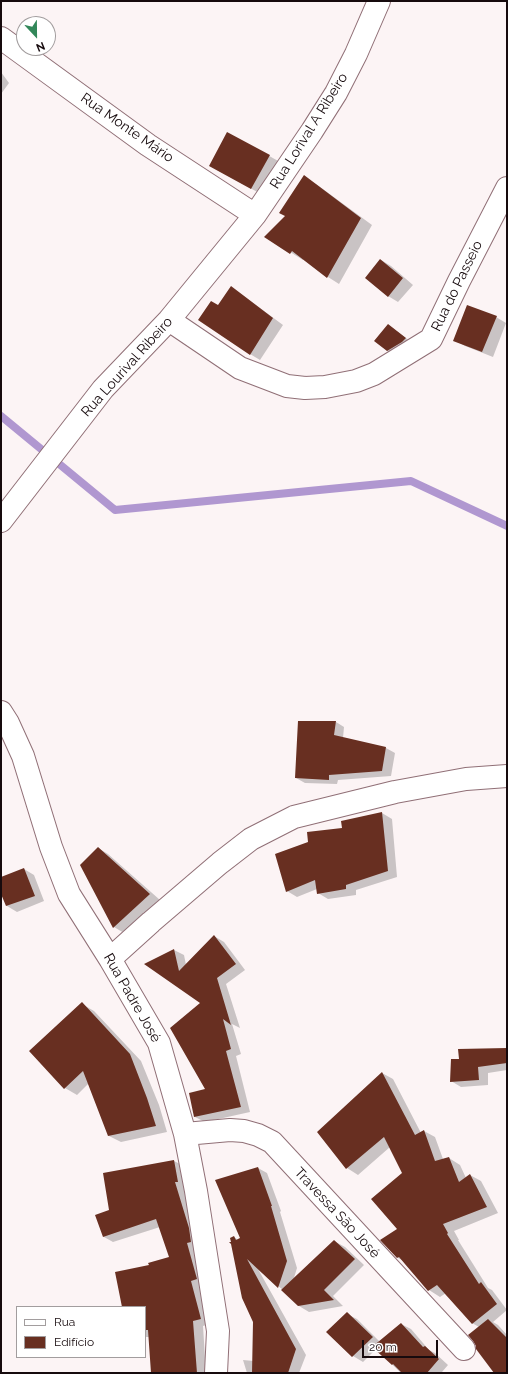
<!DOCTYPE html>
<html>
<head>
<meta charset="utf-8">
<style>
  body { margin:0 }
  #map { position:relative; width:508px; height:1374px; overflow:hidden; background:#fcf4f5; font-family:Raleway,sans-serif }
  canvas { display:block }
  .frame { position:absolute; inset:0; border:2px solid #160a0d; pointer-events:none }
  .legend { position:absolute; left:16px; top:1306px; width:130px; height:52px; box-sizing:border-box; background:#fff; border:1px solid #a29d9e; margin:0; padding:5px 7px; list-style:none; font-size:12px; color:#160a0d }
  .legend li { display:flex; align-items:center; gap:8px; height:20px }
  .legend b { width:20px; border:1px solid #a29d9e }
  .north { position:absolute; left:16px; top:16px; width:40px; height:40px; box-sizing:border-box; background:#fff; border:1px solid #a29d9e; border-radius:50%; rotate:158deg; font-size:11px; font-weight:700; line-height:16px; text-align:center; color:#160a0d }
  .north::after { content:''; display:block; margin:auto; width:14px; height:18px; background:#328759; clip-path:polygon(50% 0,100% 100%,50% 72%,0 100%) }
  .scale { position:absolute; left:362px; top:1340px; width:76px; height:18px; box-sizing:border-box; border:2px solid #160a0d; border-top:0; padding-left:5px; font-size:12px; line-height:14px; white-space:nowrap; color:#160a0d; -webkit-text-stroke:3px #fff; paint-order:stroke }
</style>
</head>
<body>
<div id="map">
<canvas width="508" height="1374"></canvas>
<div class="frame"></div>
<ul class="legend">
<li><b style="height:5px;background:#fff"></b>Rua</li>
<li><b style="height:11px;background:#682f21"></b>Edifício</li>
</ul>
<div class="north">N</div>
<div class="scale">20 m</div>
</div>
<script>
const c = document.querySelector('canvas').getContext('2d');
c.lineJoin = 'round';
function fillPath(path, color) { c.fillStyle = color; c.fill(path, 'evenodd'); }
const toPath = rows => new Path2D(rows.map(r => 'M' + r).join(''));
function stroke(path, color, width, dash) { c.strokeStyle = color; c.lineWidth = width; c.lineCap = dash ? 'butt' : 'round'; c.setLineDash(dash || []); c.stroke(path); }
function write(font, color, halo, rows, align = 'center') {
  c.font = font + ' Raleway,sans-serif'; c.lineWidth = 4; c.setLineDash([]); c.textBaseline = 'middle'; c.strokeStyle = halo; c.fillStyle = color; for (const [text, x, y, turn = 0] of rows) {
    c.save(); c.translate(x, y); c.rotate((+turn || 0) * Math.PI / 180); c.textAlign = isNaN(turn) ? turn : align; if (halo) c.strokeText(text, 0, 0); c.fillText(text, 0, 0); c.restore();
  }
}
fillPath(toPath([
  [1,72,9,83,1,94],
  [228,133,280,162,261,194,210,166],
  [304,177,316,184,372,225,339,284,328,277,304,258,303,260,266,237,286,216],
  [381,260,391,266,413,285,398,302,388,296],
  [231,288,241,294,283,325,260,360,250,354,219,306],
  [496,317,506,323,493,357,465,346,454,340],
  [388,325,410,341,393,354,387,351],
  [336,722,344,727,343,738,386,748,395,753,391,776,338,780,337,784,305,783,296,778],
  [382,813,392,819,397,877,356,890,356,895,328,899,318,893,317,889,297,897,287,891,343,829,342,822],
  [98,848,108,854,160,900,124,933,114,927,81,865],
  [24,869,34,875,44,901,17,912,7,906,1,891,1,878],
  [214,936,224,942,245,970,226,984,240,1028,232,1024,241,1054,236,1056,250,1112,205,1122,195,1117,206,1089,202,1003,146,964,174,950,184,955,186,965],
  [82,1004,94,1011,141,1061,159,1105,167,1132,121,1142,109,1136,89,1083,77,1095,65,1088],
  [507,1049,507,1070,488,1073,488,1085,461,1087,451,1081,460,1060],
  [382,1073,393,1079,421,1133,424,1131,435,1137,443,1159,449,1158,460,1165,466,1178,470,1175,481,1181,498,1213,454,1231,459,1240,458,1240,488,1288,492,1290,507,1310,493,1322,498,1325,507,1335,507,1373,496,1373,479,1327,472,1323,446,1293,440,1297,429,1290,404,1261,398,1258,399,1230,403,1174,390,1147,358,1175,347,1168,319,1132],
  [174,1161,184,1166,210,1324,203,1326,206,1373,152,1373,149,1337,145,1337,145,1307,123,1307,150,1266,170,1258,160,1227,113,1242,104,1237,110,1211],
  [258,1168,267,1173,281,1211,280,1212,297,1268,293,1281,334,1241,345,1247,364,1265,333,1296,343,1306,309,1312,299,1306,283,1290,258,1269,306,1355,299,1373,247,1373,243,1360,254,1361,254,1321,234,1237,238,1240,241,1239],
  [347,1314,357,1319,380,1342,401,1324,411,1329,429,1350,435,1353,448,1365,442,1372,443,1373,401,1373,376,1349,363,1362,353,1356]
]), '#0003');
stroke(toPath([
  [1,416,115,510,411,481,507,526]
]), '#b097d0', 8);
fillPath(toPath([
  [227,132,270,155,251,189,209,166],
  [304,175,361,218,327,278,292,251,290,254,264,237,285,216,279,213],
  [380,259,403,278,388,297,365,278],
  [231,286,273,318,250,355,198,320,211,301,218,305],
  [467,305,497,316,482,352,453,341],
  [388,324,406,338,402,342,387,351,374,341],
  [298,721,336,721,334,735,386,747,382,771,329,775,329,780,295,778],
  [382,812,388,871,346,885,346,889,317,894,315,880,286,892,275,854,308,842,307,832,342,828,341,821],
  [98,847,150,894,113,928,80,865],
  [24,868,35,896,6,906,1,894,1,877],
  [214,935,236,964,217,978,231,1025,223,1019,231,1049,226,1051,241,1107,194,1117,189,1093,205,1089,170,1028,200,1003,144,964,174,949,179,971],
  [82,1002,130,1054,147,1098,156,1126,108,1136,83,1071,64,1089,29,1051],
  [507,1048,507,1063,478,1067,479,1080,450,1082,451,1059,459,1059,458,1049],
  [382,1072,415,1135,424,1130,435,1161,449,1157,459,1182,470,1174,487,1207,443,1224,448,1233,447,1234,479,1284,481,1282,497,1304,472,1324,437,1285,428,1291,399,1257,397,1258,380,1240,397,1229,371,1199,402,1173,384,1137,346,1169,317,1132],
  [174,1160,178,1182,175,1182,189,1228,191,1242,187,1243,197,1279,191,1281,201,1319,193,1321,197,1373,151,1373,148,1330,145,1330,145,1307,122,1307,115,1272,149,1265,148,1263,169,1257,156,1219,103,1237,95,1215,109,1210,103,1173],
  [258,1167,272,1206,271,1206,287,1261,278,1288,247,1259,296,1349,288,1373,252,1373,253,1322,242,1298,231,1244,229,1242,231,1242,230,1238,234,1236,236,1240,240,1238,215,1180],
  [334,1240,355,1259,324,1290,334,1300,298,1306,281,1290],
  [347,1312,373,1337,352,1357,326,1332],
  [488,1319,507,1338,507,1373,494,1373,476,1349,476,1346,473,1341,468,1335],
  [401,1323,423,1347,425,1346,439,1359,427,1373,402,1373,393,1364,392,1365,372,1347]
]), '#682f21');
const minor = toPath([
  [1,38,148,145,255,215],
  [169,320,240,368,287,386,305,388,325,387,356,381,374,374,431,339,459,281,507,188],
  [1,521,103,389,169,320,255,215,312,131,336,93,356,54,379,1],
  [1,712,8,723,23,756,51,847,69,894,110,959,159,1043,185,1134,196,1191,218,1331,216,1373],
  [110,959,151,922,220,863,251,839,294,817,395,792,466,779,507,776],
  [185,1134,230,1130,244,1131,258,1135,272,1142,464,1349]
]);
stroke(minor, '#906f76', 24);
stroke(minor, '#fff', 22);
write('14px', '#160a0d', '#fff', [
  ["Rua Monte Mário",127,128,35],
  ["Rua Lorival A Ribeiro",309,131,-58],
  ["Rua do Passeio",457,286,-64],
  ["Rua Lourival Ribeiro",127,367,-48],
  ["Rua Padre José",132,998,60],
  ["Travessa São José",337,1213,47]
]);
</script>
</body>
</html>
